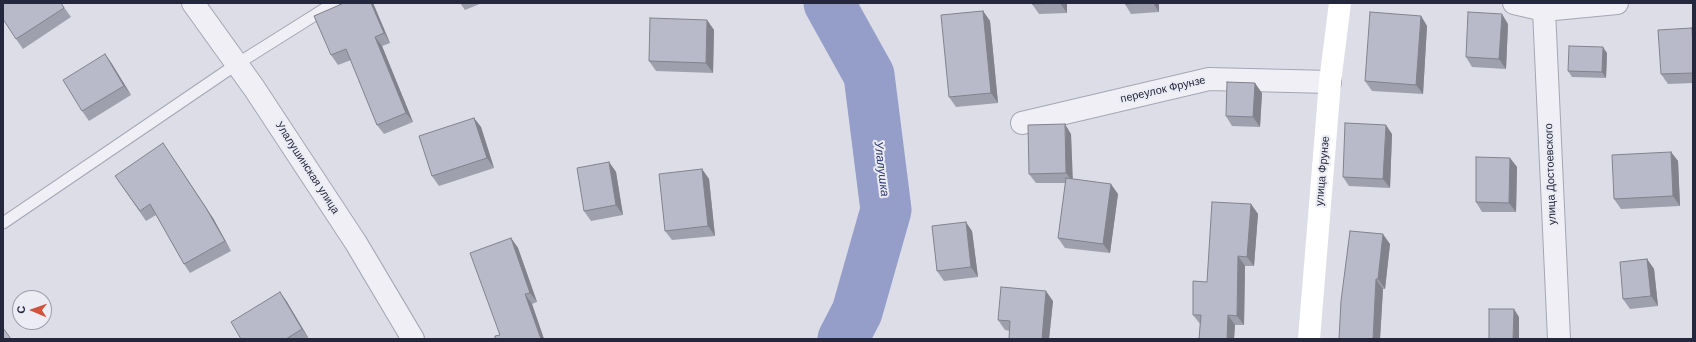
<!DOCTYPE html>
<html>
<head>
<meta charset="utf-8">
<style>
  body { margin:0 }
  #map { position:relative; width:1696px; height:342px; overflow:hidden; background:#dcdde7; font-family:"DM Sans",sans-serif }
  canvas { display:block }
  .frame { position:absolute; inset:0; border:4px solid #25273d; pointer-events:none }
  .north { position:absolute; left:12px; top:290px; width:40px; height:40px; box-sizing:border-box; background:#ebecf4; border:1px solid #9c9dab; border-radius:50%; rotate:272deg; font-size:11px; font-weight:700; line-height:16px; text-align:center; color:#25273d }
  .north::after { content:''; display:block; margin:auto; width:14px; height:18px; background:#d1533c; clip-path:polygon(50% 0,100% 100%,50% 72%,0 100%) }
</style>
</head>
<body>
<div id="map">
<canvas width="1696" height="342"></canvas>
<div class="frame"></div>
<div class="north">С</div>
</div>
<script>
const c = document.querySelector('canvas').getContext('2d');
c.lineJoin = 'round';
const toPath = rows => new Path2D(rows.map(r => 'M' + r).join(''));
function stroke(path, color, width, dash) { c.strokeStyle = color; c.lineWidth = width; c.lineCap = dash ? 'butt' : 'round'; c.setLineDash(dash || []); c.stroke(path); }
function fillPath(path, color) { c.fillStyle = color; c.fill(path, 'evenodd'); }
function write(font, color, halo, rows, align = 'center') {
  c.font = font + ' "DM Sans",sans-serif'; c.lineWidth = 4; c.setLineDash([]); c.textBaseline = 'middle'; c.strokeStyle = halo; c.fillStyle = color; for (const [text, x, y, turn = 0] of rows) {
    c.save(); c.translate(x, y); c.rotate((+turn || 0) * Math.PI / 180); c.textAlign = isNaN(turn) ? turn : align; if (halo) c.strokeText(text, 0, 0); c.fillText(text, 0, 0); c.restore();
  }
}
stroke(toPath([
  [829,3,869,75,886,210,857,312,843,339]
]), '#959ec8', 51);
const lane = toPath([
  [3,223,237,64,334,3]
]);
const street = toPath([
  [193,3,254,88,356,243,413,339],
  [1514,3,1544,10,1617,3],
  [1544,10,1559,339],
  [1022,123,1209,79,1330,82]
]);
stroke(lane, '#a5a6b4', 13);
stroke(street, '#a5a6b4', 24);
stroke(lane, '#efeff5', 11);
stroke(street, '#efeff5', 22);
stroke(toPath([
  [1309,339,1330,82,1340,3]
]), '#fff', 22);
fillPath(toPath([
  [3,3,61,3,71,17,23,49,16,39],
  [344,3,373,3,390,43,382,46,413,122,384,134,377,125,351,60,338,65,331,55],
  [460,3,482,3,465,10],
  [1067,3,1067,13,1039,14,1032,4],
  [1124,3,1159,3,1159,12,1131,14,1125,4],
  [983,11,990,21,998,103,956,107,949,97],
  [1421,16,1427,26,1423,94,1372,91,1365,81],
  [707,20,714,30,713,73,656,71,649,61],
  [1508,24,1506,69,1472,67,1466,57],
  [1692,28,1693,29,1693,83,1668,84,1661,74],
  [1607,53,1606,78,1572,77,1568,71],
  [105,54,112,64,131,95,89,121,82,111],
  [1262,93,1260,127,1232,126,1226,116],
  [474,118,481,127,494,168,439,186,432,176],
  [1071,134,1072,179,1118,194,1110,253,1065,248,1058,238,1066,183,1036,183,1029,174],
  [1392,134,1390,188,1349,186,1343,177],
  [1671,152,1678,161,1680,206,1621,209,1614,199],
  [1510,158,1517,167,1516,212,1482,212,1476,202],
  [609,162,616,172,623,215,591,221,584,211],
  [702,169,709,179,715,236,672,240,665,231],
  [115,176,213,218,231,251,190,273,184,264,156,215,146,221],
  [1251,204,1258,214,1254,266,1245,266,1244,325,1235,325,1234,339,1199,339,1200,324,1193,315,1207,282],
  [972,231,978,277,944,281,937,271],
  [1350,231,1390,244,1385,289,1383,289,1380,339],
  [511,238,518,248,537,302,532,304,544,339,495,339,500,335],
  [1647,259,1654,269,1658,306,1630,309,1623,299],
  [280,292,287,302,309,339,241,339],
  [1053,301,1049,339,1009,339,1010,331,1005,330,998,320]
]), '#9fa0ad');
fillPath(toPath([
  [371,3,373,3,390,43,384,33],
  [1060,3,1067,3,1067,13],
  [1153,3,1159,3,1159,12],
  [983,11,990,21,998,103,991,93],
  [1502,14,1508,24,1506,69,1499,59],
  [1421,16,1427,26,1423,94,1416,85],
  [707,20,714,30,713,73,706,63],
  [375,37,382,46,413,122,406,113],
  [1603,47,1607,53,1606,78,1602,72],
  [105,54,112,64,131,95,124,86],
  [1255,83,1262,93,1260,127,1253,117],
  [474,118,481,127,494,168,487,158],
  [1065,124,1071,134,1073,182,1066,173],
  [1386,125,1392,134,1390,188,1383,179],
  [1671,152,1678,161,1680,206,1673,196],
  [170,153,213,218,231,251,225,241],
  [1510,158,1517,167,1516,212,1509,203],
  [609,162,616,172,623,215,616,205],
  [702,169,709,179,715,236,708,226],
  [1111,184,1118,194,1110,253,1103,244],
  [1251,204,1258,214,1254,266,1247,257],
  [966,222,972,231,978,277,971,267],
  [1383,234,1390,244,1385,289,1378,279],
  [511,238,518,248,537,302,530,293],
  [1238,256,1245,266,1244,325,1237,316],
  [1647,259,1654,269,1658,306,1651,296],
  [1376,279,1383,289,1380,339,1373,339],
  [1046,291,1053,301,1049,339,1042,339],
  [280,292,287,302,309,339,302,329],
  [525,294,532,304,544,339,541,339],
  [1514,309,1519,317,1519,339,1513,339],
  [1228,315,1235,325,1234,339,1227,339]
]), '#82828d');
const building = toPath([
  [3,3,61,3,64,8,16,39,3,19,3,3],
  [344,3,371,3,384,33,375,37,406,113,377,125,346,49,331,55,314,16,344,3],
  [1032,3,1059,3,1032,4,1032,3],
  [1124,3,1143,3,1125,4,1124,3],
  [983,11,991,93,949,97,941,15,983,11],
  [1370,12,1421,16,1416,85,1365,81,1370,12],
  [1468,12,1502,14,1499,59,1466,57,1468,12],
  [650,18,707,20,706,63,649,61,650,18],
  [1692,28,1693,47,1693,73,1661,74,1658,30,1692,28],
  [1569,46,1603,47,1602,72,1568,71,1569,46],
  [105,54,124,86,82,111,63,80,105,54],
  [1227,82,1255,83,1253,117,1226,116,1227,82],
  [474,118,487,158,432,176,419,136,474,118],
  [1345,123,1386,125,1383,179,1343,177,1345,123],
  [1065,124,1066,173,1029,174,1028,125,1065,124],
  [163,143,206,208,225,241,184,264,150,204,140,211,115,176,163,143],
  [1671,152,1673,196,1614,199,1612,155,1671,152],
  [1476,157,1510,158,1509,203,1476,202,1476,157],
  [609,162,616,205,584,211,577,168,609,162],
  [702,169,708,226,665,231,659,174,702,169],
  [1066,178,1111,184,1103,244,1058,238,1066,178],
  [1212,202,1251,204,1247,257,1238,256,1237,316,1228,315,1227,339,1199,339,1201,315,1193,315,1193,281,1207,282,1212,202],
  [966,222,971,267,937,271,932,226,966,222],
  [1350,231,1383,234,1378,279,1376,279,1373,339,1339,339,1341,301,1350,231],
  [511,238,530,293,525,294,541,339,495,339,495,336,500,335,470,253,511,238],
  [1647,259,1651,296,1623,299,1620,262,1647,259],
  [1001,287,1046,291,1042,339,1009,339,1010,321,998,320,1001,287],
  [280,292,302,329,286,339,241,339,231,322,280,292],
  [1489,309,1514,309,1513,339,1489,339,1489,309],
  [3,328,11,339,3,339,3,328]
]);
fillPath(building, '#b9bac9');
stroke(building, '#82828d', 1);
write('11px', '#25273d', '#ebecf4', [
  ["переулок Фрунзе",1163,90,-13],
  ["Улалушинская улица",307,168,57],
  ["улица Фрунзе",1323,171,-85],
  ["улица Достоевского",1551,174,-92]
]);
write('italic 12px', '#2f3872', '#ebecf4', [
  ["Улалушка",881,169,83]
]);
</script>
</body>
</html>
